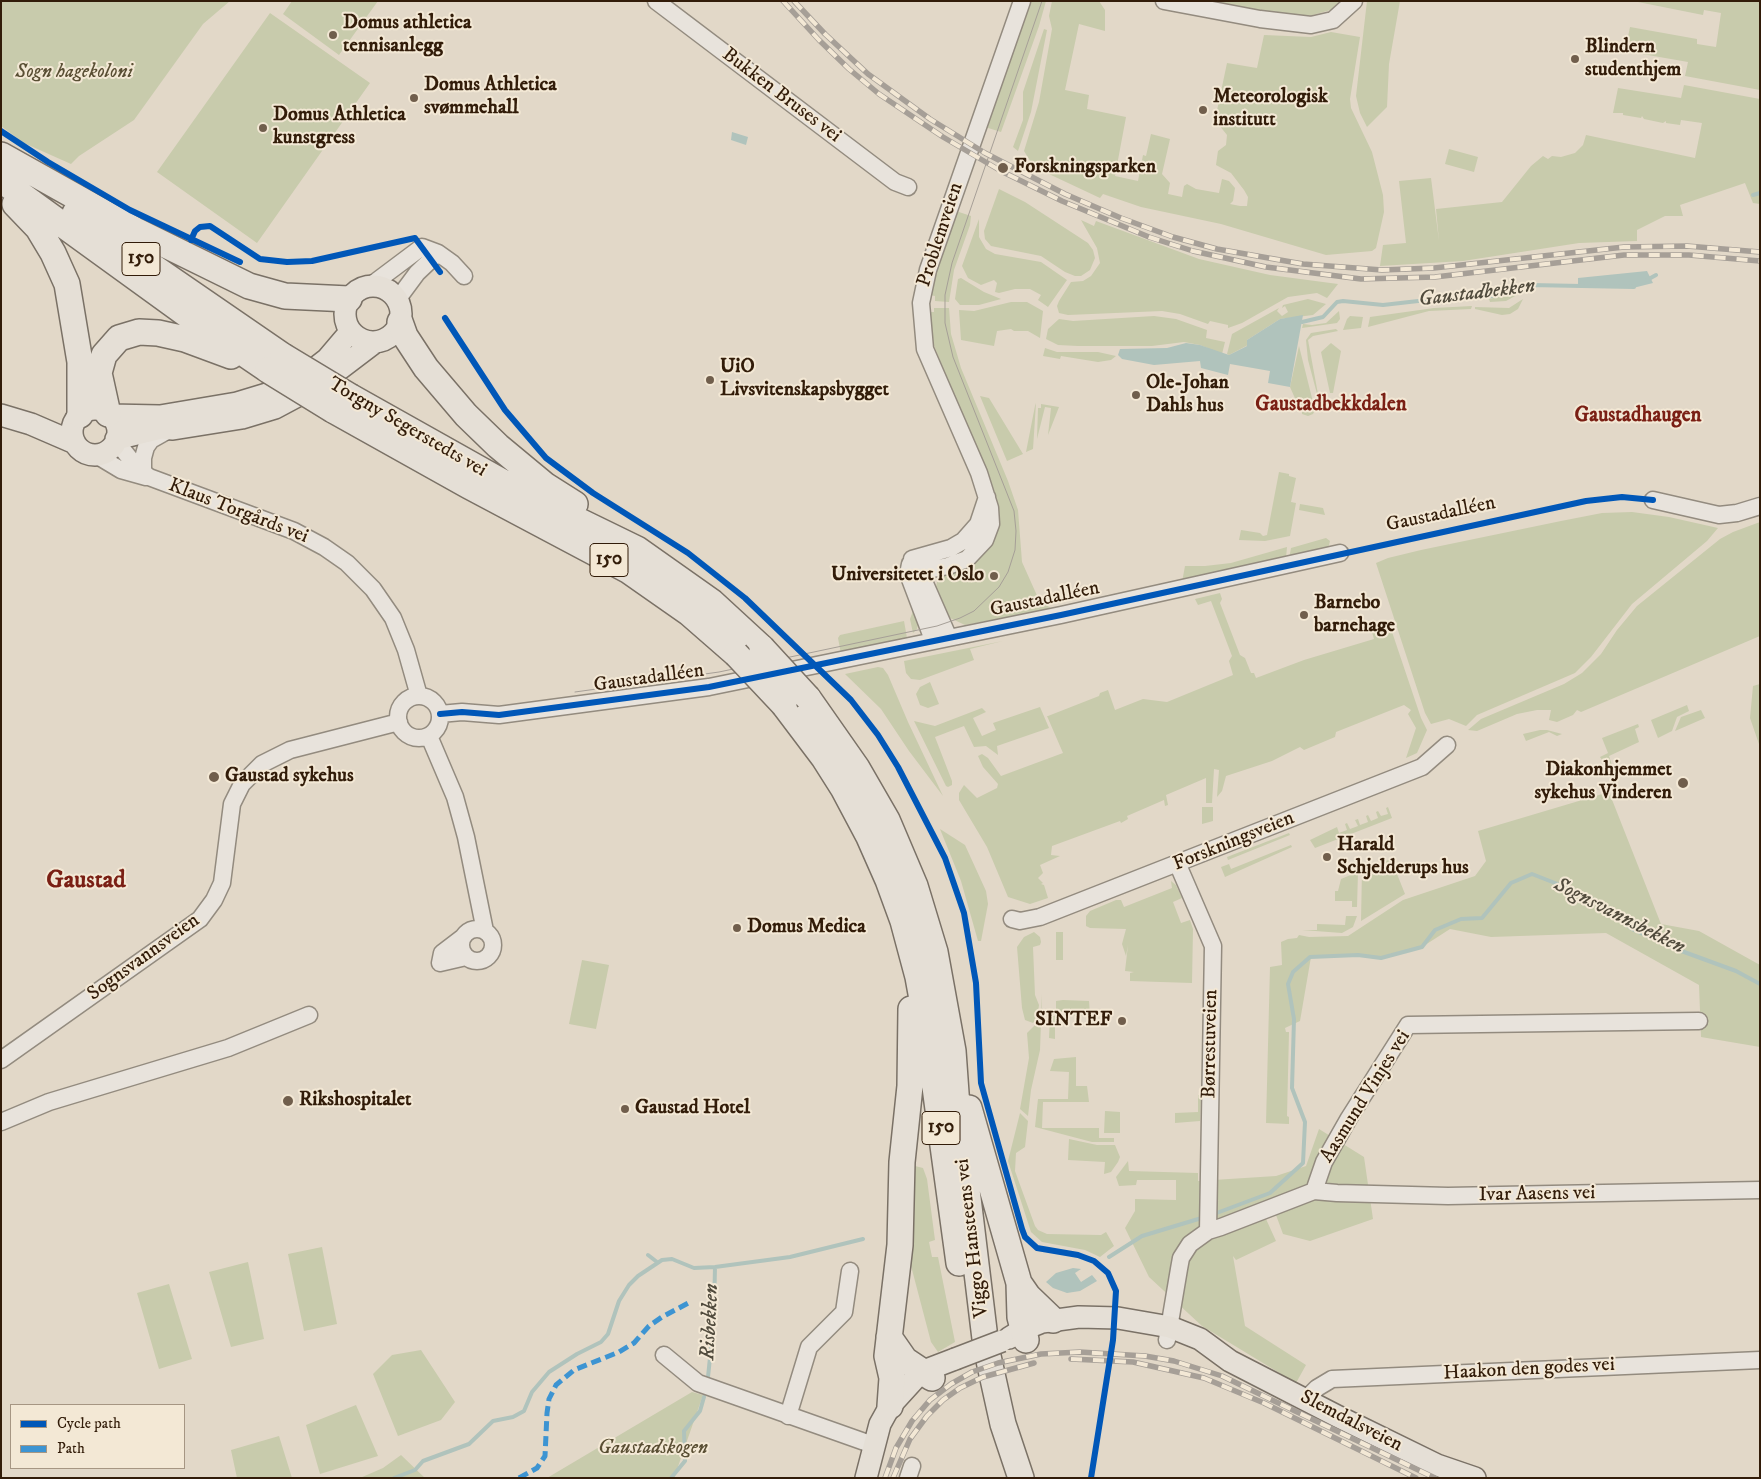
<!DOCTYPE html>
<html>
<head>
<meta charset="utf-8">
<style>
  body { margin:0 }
  #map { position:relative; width:1761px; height:1479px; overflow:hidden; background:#e2d8c8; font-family:"IM FELL DW Pica",serif }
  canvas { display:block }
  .frame { position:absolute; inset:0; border:2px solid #321c09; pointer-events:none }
  .legend { position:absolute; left:10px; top:1404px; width:175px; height:65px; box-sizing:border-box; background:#f3e8d5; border:1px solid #a69683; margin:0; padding:6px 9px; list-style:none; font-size:15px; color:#321c09 }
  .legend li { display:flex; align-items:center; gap:10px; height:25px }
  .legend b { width:25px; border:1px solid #a69683 }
</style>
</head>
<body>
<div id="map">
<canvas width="1761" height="1479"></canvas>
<div class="frame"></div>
<ul class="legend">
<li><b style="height:6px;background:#0057b8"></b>Cycle path</li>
<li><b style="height:6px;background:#3d94d2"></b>Path</li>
</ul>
</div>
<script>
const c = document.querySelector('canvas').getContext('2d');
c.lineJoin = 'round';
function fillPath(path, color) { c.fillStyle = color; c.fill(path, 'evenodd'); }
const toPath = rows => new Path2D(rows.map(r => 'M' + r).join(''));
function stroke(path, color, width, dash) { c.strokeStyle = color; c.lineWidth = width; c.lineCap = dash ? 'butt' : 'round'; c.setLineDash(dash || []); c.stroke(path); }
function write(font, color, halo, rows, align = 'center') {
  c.font = font + ' "IM FELL DW Pica",serif'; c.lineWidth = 4; c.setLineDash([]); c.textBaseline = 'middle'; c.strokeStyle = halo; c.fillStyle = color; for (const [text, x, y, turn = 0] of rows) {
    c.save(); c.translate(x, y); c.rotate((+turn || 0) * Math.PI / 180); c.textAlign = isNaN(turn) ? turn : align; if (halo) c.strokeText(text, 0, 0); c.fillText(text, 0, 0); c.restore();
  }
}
fillPath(toPath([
  [1,1,230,1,203,24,134,120,79,156,71,164,24,143,1,126],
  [292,1,378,1,339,55,283,14],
  [1030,1,1046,1,1039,26,1001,132,985,127],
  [1052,1,1099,1,1105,10,1105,31,1079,24,1065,90,1089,95,1087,109,1126,117,1115,176,1138,181,1143,155,1146,156,1151,134,1170,139,1162,174,1170,183,1168,194,1182,197,1184,186,1187,184,1196,189,1219,193,1222,179,1229,181,1235,188,1233,201,1230,204,1240,206,1247,206,1248,197,1244,190,1231,173,1216,165,1218,151,1226,145,1227,135,1215,120,1227,63,1257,68,1264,35,1311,37,1331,32,1360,37,1350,99,1351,108,1372,152,1383,195,1384,212,1376,248,1372,251,1326,255,1221,224,1141,207,1103,194,1100,198,1034,167,1024,151,1039,102,1052,29,1049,16],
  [1211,1,1343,1,1334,9,1302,18],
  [1367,1,1400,1,1389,64,1387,107,1367,127,1360,113,1356,96],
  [1633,1,1760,1,1760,90,1685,76,1688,62,1625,51,1630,27,1697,39,1697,44,1716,47,1721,13,1704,10,1703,15],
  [270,13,370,83,257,243,157,172],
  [1044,29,1047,30,1031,112,1018,151,1013,147,1023,120,1023,92],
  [1684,85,1760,99,1760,204,1753,203,1745,183,1680,205,1683,216,1665,216,1637,230,1637,241,1579,243,1463,261,1380,266,1383,245,1406,243,1399,181,1431,178,1439,241,1436,209,1502,202,1531,166,1543,156,1548,159,1552,156,1561,157,1575,153,1583,145,1586,135,1695,158,1702,123,1681,120,1680,125,1666,123,1666,121,1663,123,1644,119,1642,116,1641,118,1623,115,1623,113,1613,113,1618,88,1681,98],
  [1449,149,1478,157,1474,172,1445,164],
  [999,189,1025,202,1088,243,1093,250,1095,258,1090,270,1081,276,1075,276,1065,272,1041,256,991,246,985,239,984,231],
  [956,211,971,216,970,225,954,270,949,302,935,301,935,296,930,295,933,281],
  [979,219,979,237,986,249,995,254,1041,262,1067,280,1048,307,1038,300,1041,295,1030,289,1015,289,999,293,995,292,997,283,994,280,981,285,968,278,962,266],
  [1081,220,1094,226,1096,221,1199,259,1270,275,1338,284,1327,298,1317,293,1288,297,1242,323,1228,328,1228,325,1210,321,1208,324,1180,314,1162,311,1068,315,1059,313,1057,306,1059,301,1071,282,1083,281,1091,276,1100,263,1097,248],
  [961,278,984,292,1001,299,979,305,960,305,955,299,958,279],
  [1526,290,1506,301,1490,302,1489,299],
  [1308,299,1326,304,1313,315,1280,319,1247,340,1248,345,1229,355,1227,354,1232,334,1279,308,1277,311,1282,316,1288,312,1285,306,1282,308,1283,305],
  [1523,299,1518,309,1510,314,1502,315,1475,309,1475,307,1509,308],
  [1011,302,1027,302,1043,311,1040,338,1028,331,1014,331,1011,329,997,331,994,346,961,340,959,310,974,311],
  [1472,306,1471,309,1429,311,1368,327,1370,317,1434,308],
  [934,308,949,308,951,334,961,368,1008,481,1018,510,1022,562,1039,600,1052,609,965,625,950,618,935,591,937,582,942,577,965,566,996,501,933,343,929,312,934,312],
  [1339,311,1340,319,1337,323,1302,328,1303,324,1312,325,1326,323],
  [1154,316,1176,319,1207,330,1206,338,1225,342,1222,354,1200,345,1184,342,1152,346,1078,346,1058,345,1046,339,1048,329,1059,319,1073,321],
  [1350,316,1363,317,1361,328,1343,330,1347,319],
  [1336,329,1338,331,1313,336,1308,340,1320,405,1308,360,1306,340,1311,333],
  [1331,343,1341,351,1333,393,1330,393,1321,352],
  [1299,346,1315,410,1313,414,1308,416,1302,414,1302,408,1298,405,1290,387],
  [1045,348,1057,352,1098,352,1116,356,1111,360,1098,362,1061,356,1060,359,1043,356],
  [980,396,989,398,1023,454,1007,461],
  [1036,403,1033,449,1026,452,1035,406],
  [1041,404,1059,407,1048,435,1051,408,1045,407,1037,439,1038,408,1041,408],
  [1279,472,1289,474,1289,476,1296,478,1291,502,1296,503,1290,536,1265,541,1239,540,1241,530,1260,533,1263,536,1267,535],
  [1300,504,1323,508,1325,515,1299,510],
  [1632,512,1669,517,1718,528,1707,541,1632,604,1591,657,1575,673,1477,715,1466,726,1449,719,1431,724,1425,713,1376,563,1388,558,1421,550,1561,521,1602,513],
  [1760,522,1760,636,1581,712,1577,710,1573,715,1557,722,1549,720,1551,710,1537,710,1517,714,1477,731,1468,730,1481,719,1564,684,1582,673,1601,654,1617,630,1637,606,1720,539,1733,532],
  [1326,538,1330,541,1328,549,1289,559,1291,548],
  [1287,547,1286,558,1182,582,1185,566,1205,566,1231,563],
  [1220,593,1222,599,1220,603,1240,655,1245,658,1251,673,1254,673,1256,678,1304,660,1374,639,1372,632,1390,626,1421,718,1427,730,1417,753,1406,758,1416,728,1408,714,1411,710,1404,705,1336,732,1335,737,1304,750,1300,747,1272,761,1226,776,1222,791,1217,797,1219,770,1214,769,1212,803,1206,803,1206,778,1166,795,1168,805,1165,806,1164,800,1127,816,1128,819,1121,823,1120,821,1052,846,1051,855,1060,856,1040,865,1043,873,1038,878,1043,883,1041,884,1044,885,1048,898,1030,904,1008,897,987,847,959,800,959,793,964,785,977,798,997,788,998,784,983,767,978,756,982,754,988,758,1001,776,1063,753,1047,716,1048,716,1099,696,1100,693,1108,690,1115,710,1143,699,1167,702,1233,675,1229,661,1232,656,1211,601,1198,605,1195,599],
  [913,611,919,620,917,629,913,633,910,619],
  [904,621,907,638,904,640,841,654,838,638,840,635],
  [1003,641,970,649,974,660,920,680,911,679,906,673,904,661],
  [878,667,883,668,888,675,908,722,943,796,909,751,881,709,845,674],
  [930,682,939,704,928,708,920,705,916,694,920,687],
  [1760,684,1760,747,1750,718,1753,686],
  [1687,705,1689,711,1677,717,1672,731,1658,738,1651,720],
  [1040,707,1049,728,997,746,998,755,986,746,974,747,964,726,935,737,952,781,952,785,948,787,946,786,914,721,935,726,982,708,986,712,973,718,982,736,996,730,993,723],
  [1701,710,1705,718,1675,731,1681,717],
  [1638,724,1639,727,1635,729,1639,742,1609,756,1612,765,1605,764,1600,757,1608,753,1602,738],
  [1540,730,1547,730,1562,734,1557,736,1549,732,1526,741,1523,734],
  [1609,792,1661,924,1699,931,1760,965,1760,1047,1701,1037,1699,985,1606,933,1491,937,1450,929,1422,947,1381,958,1358,955,1311,957,1300,1021,1285,1028,1286,1032,1289,1032,1287,1116,1289,1117,1289,1124,1266,1123,1270,967,1282,965,1281,942,1288,939,1297,938,1299,935,1309,937,1348,936,1403,900,1475,876,1486,861,1478,831],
  [1202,807,1213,807,1213,821,1202,824],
  [1388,807,1392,818,1315,848,1310,840,1337,827,1339,833,1347,830,1345,824,1347,823,1350,829,1358,826,1355,820,1358,819,1360,825,1368,822,1366,816,1368,815,1371,821,1378,818,1376,812,1378,811,1381,816,1388,814,1386,808],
  [940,829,965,845,986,891,988,904,981,941,978,941,961,881],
  [1289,833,1290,835,1228,860,1227,857],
  [1291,845,1292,847,1225,877,1221,867,1229,864,1231,869],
  [1391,859,1405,894,1361,921,1362,870],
  [1358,872,1357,907,1352,907,1352,901,1335,901,1335,891,1338,891,1341,879],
  [1171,881,1176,885,1182,898,1173,902,1181,923,1190,920,1193,929,1192,983,1130,981,1130,973,1134,972,1125,971,1128,945,1126,956,1122,944,1126,929,1090,928,1086,926,1086,916,1090,911,1116,900,1121,900,1124,907,1172,888],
  [1346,916,1357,916,1353,927,1342,933,1302,930,1317,930,1317,924,1345,925],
  [1034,932,1040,937,1041,942,1040,945,1033,947,1035,995,1039,1005,1037,1019,1033,1023,1025,1020,1022,1008,1017,947,1024,937],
  [1056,932,1063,932,1063,960,1056,960],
  [582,960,609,965,596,1029,569,1024],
  [1042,994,1040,1050,1031,1090,1028,1116,1020,1109,1029,1058,1027,1033,1040,1020],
  [1063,1000,1089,1001,1090,1016,1056,1015,1056,1001],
  [1050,1016,1055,1016,1055,1039,1049,1038],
  [1076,1057,1076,1086,1087,1086,1089,1102,1043,1102,1042,1128,1099,1128,1099,1138,1114,1138,1114,1142,1092,1142,1035,1127,1038,1099,1068,1099,1069,1072,1050,1071,1054,1059],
  [1198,1095,1201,1095,1200,1121,1175,1123,1175,1113,1198,1112],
  [1105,1111,1120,1112,1120,1133,1104,1133],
  [1020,1113,1028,1121,1025,1147,1016,1153,1015,1171,1035,1226,1038,1230,1047,1234,1101,1235,1106,1232,1114,1246,1100,1257,1085,1250,1042,1242,1031,1232,1008,1161],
  [1319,1129,1364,1157,1373,1219,1310,1241,1283,1234,1276,1215,1266,1219,1276,1241,1236,1260,1233,1256,1245,1326,1306,1365,1296,1383,1202,1326,1149,1277,1125,1228,1135,1211,1135,1199,1176,1200,1176,1180,1137,1180,1136,1185,1119,1186,1116,1177,1128,1161,1129,1171,1198,1173,1198,1181,1276,1176,1306,1166],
  [1069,1139,1097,1145,1115,1145,1120,1157,1118,1162,1111,1172,1104,1174,1105,1162,1068,1160],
  [915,1166,923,1168,927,1179,935,1240,929,1242,932,1257,938,1257,955,1342,938,1352,931,1342,910,1262],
  [322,1247,337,1324,304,1331,288,1254],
  [248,1262,264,1339,231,1347,209,1272],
  [169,1284,192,1359,159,1369,137,1293],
  [421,1350,455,1402,441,1420,398,1436,373,1374,392,1355],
  [692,1392,703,1395,674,1478,547,1478],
  [356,1405,378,1456,320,1474,306,1425],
  [279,1436,292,1478,237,1478,231,1450],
  [401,1455,425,1478,360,1478,383,1468]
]), '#c8cbac');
fillPath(toPath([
  [732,132,748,137,746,145,731,140],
  [1647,271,1653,283,1633,288,1578,286,1578,278],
  [1303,315,1290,387,1268,383,1270,371,1230,364,1228,375,1201,368,1200,361,1154,365,1122,359,1118,355,1120,349,1167,348,1186,343,1200,345,1229,355,1247,346,1247,340,1280,319],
  [1073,1268,1081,1269,1075,1273,1081,1282,1092,1275,1097,1281,1080,1291,1067,1293,1053,1288,1046,1282,1056,1273]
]), '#b0c3bc');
stroke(toPath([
  [1753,195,1760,193],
  [1647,280,1656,275],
  [1302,322,1323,317,1337,302,1343,301,1383,305,1427,300,1492,296,1530,285,1634,287],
  [1214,1214,1270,1193,1303,1163,1305,1122,1292,1088,1294,1019,1288,984,1293,972,1310,957,1358,955,1381,958,1422,947,1435,930,1461,919,1482,918,1511,883,1532,874,1588,896,1632,929,1676,949,1736,971,1760,984],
  [648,1255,657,1262],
  [1109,1257,1142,1236,1205,1217],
  [708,1377,711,1348,709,1328,714,1311,715,1267],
  [394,1478,415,1470,423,1461,469,1444,493,1421,513,1417,524,1411,532,1392,549,1372,577,1354,601,1342,608,1334,619,1301,629,1285,638,1276,662,1260,672,1259,694,1268,715,1267,790,1257,863,1239],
  [671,1478,685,1461,684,1431,700,1411,704,1397]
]), '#b0c3bc', 4);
const minor = toPath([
  [656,1,895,182,908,187],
  [1164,1,1260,19,1311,25,1333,20,1354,1],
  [370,286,422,247,438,253,452,263,464,276],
  [397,300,417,273,438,253],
  [116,441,135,465,149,477,294,531,324,547,347,563,373,589,393,618,406,650,419,696],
  [96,455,121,470,146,477],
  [143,472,143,458,146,447,151,440,167,431],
  [1653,500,1719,515,1737,513,1760,506],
  [912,559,951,548,963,541,978,524,987,497],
  [916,563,948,636],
  [910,564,908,574,933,640],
  [908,574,948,566,967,559,985,540,991,524,990,508,979,473,925,349,921,303,928,270,1022,1],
  '398 717a21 21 0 1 1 42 0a21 21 0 1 1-42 0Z',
  [440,714,462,712,499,715,709,687,1061,615,1340,553],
  [429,736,455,797,466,837,485,931],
  [1178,865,1213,946,1208,1231],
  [1012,919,1020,921,1040,917,1422,767,1447,745],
  '461 945a16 16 0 1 1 32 0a16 16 0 1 1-32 0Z',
  [463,937,442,953,440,963,466,957],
  [1,1060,200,919,214,900,222,883,232,804,242,784,262,764,290,750,399,722],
  [1,1122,49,1102,228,1048,309,1015],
  [1314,1191,1337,1193,1448,1196,1760,1190],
  [1167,1340,1179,1269,1181,1258,1190,1244,1208,1231,1221,1227,1314,1191,1324,1162,1349,1118,1408,1025,1699,1021],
  [664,1355,698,1383,876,1446],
  [1306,1399,1317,1388,1332,1379,1760,1360],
  [788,1416,809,1347,844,1312,850,1271],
  [908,1478,912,1466]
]);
const major = toPath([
  '345 314a28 28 0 1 1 56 0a28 28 0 1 1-56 0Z',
  '72 432a23 23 0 1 1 46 0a23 23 0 1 1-46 0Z',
  [1,415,31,424,75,443],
  [110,415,160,416,237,403,270,393,290,385,309,373,327,359,350,332],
  [116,439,161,428,173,429,242,418,275,408,320,384,374,343],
  [1009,1338,1022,1330,1042,1322,1079,1317,1118,1318,1170,1327,1200,1339,1230,1361,1337,1416,1437,1465,1475,1478],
  [866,1478,880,1424,890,1406,921,1372,955,1359]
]);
const highway = toPath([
  [1,155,135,230,249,286,285,296,349,299],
  [1,180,190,317,268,370],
  [15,204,38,228,53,253,67,284,80,362,80,415],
  [75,213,283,356],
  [400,322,405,336,426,368,466,415,498,446,545,485,575,504],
  [351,397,522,493,637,549,712,602,762,648],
  [333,410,469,486,629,571,689,613,736,654],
  [108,414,99,373,104,355,119,338,139,332,158,333,185,339,231,356],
  [808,698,857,768,887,820,915,886,935,952,953,1051,957,1107,986,1347,1003,1424,1021,1478],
  [784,705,824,758,843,788,869,837,888,880,903,921,918,977,926,1021,959,1263],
  [969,1108,1019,1283,1020,1317,1026,1340],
  [1019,1283,1028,1296,1053,1320],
  [889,1337,905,1360,932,1378],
  [890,1406,892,1378,887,1356,900,1245,902,1162,910,1086,911,1009]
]);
stroke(minor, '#938b7f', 19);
stroke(major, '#7a7166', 24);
stroke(highway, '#7a7166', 28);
stroke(minor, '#e8e3dc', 16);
stroke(major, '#e5dfd6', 21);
stroke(highway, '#e5dfd6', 25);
stroke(toPath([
  [575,692,719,672,937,626,960,618,974,611,999,587,1008,572,1015,550,1016,531,1014,511,953,357,945,323,945,295,952,263,1042,1]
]), '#a69f97', 1);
const rail = toPath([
  [783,1,819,40,849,69,879,94,943,137,1001,171,1062,201,1149,237,1193,251,1266,267,1361,279,1435,277,1624,255,1689,255,1760,261],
  [794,1,825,34,868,74,930,119,985,153,1065,194,1121,218,1173,237,1217,249,1303,264,1382,270,1434,268,1624,247,1687,246,1760,252],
  [1071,1359,1133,1362,1204,1378,1264,1403,1416,1478],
  [885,1478,896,1448,912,1421,930,1400,951,1384,972,1372,998,1363,1041,1354,1080,1352,1145,1356,1174,1361,1222,1376,1435,1478],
  [893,1478,910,1439,927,1416,943,1400,960,1388,983,1377,1034,1363]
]);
stroke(rail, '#a69f97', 5.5);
stroke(rail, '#f3e8d5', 4, [11]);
const majorBridge = toPath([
  [955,1359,1002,1341]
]);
const highwayBridge = toPath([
  [283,356,351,397],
  [268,370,333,410],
  [762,648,808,698],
  [736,654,784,705]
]);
stroke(majorBridge, '#7a7166', 24, []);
stroke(highwayBridge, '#7a7166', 28, []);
stroke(majorBridge, '#e5dfd6', 21);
stroke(highwayBridge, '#e5dfd6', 25);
stroke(toPath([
  [519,1478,537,1468,545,1456,547,1413,549,1399,556,1385,574,1370,619,1352,634,1343,649,1326,662,1317,692,1301]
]), '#3d94d2', 5, [10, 5]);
stroke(toPath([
  [1,131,48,162,130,210,240,262],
  [191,240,195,231,200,227,210,226,260,259,287,262,312,261,415,238,440,272],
  [445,318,505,410,546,458,593,493,688,553,745,598,851,700,878,735,898,767,945,858,964,913,976,983,981,1083,1022,1229,1025,1237,1037,1248,1078,1255,1094,1261,1108,1273,1116,1291,1113,1340,1091,1478],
  [440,714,462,712,499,715,709,687,1061,615,1586,501,1622,497,1653,500]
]), '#0057b8', 6);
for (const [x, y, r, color] of [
  [333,35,5,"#705e4c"],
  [1575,59,5,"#705e4c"],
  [414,98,5,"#705e4c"],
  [1203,110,5,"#705e4c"],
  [263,128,5,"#705e4c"],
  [1003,168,6,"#705e4c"],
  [710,380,5,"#705e4c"],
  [1136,395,5,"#705e4c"],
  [994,576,5,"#705e4c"],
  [1304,615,5,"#705e4c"],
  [214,777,6,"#705e4c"],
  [1683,783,6,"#705e4c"],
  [1327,857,5,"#705e4c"],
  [737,928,5,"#705e4c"],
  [1122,1021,5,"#705e4c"],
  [288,1101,6,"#705e4c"],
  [625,1109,5,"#705e4c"]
]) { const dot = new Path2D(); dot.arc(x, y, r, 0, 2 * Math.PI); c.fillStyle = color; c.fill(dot); stroke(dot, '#f3e8d5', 2); }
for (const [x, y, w] of [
  [141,259,38],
  [609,560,38],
  [941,1128,38]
]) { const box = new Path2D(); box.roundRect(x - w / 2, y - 16.5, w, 33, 4); c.fillStyle = '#f3e8d5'; c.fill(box); stroke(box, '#321c09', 1); }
write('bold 19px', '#321c09', null, [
  ["150",141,259],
  ["150",609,560],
  ["150",941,1128]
]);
write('bold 20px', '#321c09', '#f3e8d5', [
  ["Domus athletica",343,24],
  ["tennisanlegg",343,47],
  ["Blindern",1585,48],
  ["studenthjem",1585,71],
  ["Domus Athletica",424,86],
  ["svømmehall",424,109],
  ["Meteorologisk",1213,98],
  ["institutt",1213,121],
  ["Domus Athletica",273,116],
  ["kunstgress",273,139],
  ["Forskningsparken",1014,168],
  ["UiO",720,368],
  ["Livsvitenskapsbygget",720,391],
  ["Ole-Johan",1146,384],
  ["Dahls hus",1146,407],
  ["Universitetet i Oslo",984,576,"right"],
  ["Barnebo",1314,604],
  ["barnehage",1314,627],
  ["Diakonhjemmet",1672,771,"right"],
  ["sykehus Vinderen",1672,794,"right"],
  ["Gaustad sykehus",225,777],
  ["Harald",1337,846],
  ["Schjelderups hus",1337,869],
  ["Domus Medica",747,928],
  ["SINTEF",1112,1021,"right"],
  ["Rikshospitalet",299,1101],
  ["Gaustad Hotel",635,1109]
], 'left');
write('italic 20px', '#594e33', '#f3e8d5', [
  ["Sogn hagekoloni",74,73],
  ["Gaustadskogen",653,1449]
]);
write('20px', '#321c09', '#f3e8d5', [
  ["Bukken Bruses vei",781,96,37],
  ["Problemveien",941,235,-72],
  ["Torgny Segerstedts vei",407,428,30],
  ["Klaus Torgårds vei",238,512,21],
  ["Gaustadalléen",1441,515,-12],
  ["Gaustadalléen",1045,600,-12],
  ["Gaustadalléen",649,679,-8],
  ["Forskningsveien",1234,842,-22],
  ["Sognsvannsveien",144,958,-36],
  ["Børrestuveien",1211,1044,-89],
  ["Aasmund Vinjes vei",1366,1097,-58],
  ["Ivar Aasens vei",1537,1195,-1],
  ["Viggo Hansteens vei",973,1238,-97],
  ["Haakon den godes vei",1529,1370,-3],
  ["Slemdalsveien",1351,1422,27]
]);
write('italic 21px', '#514b3d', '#f3e8d5', [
  ["Gaustadbekken",1477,294,-7],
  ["Sognsvannsbekken",1619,917,27],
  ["Risbekken",711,1322,-87]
]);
write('bold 21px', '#7a1f14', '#f3e8d5', [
  ["Gaustadbekkdalen",1331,406],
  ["Gaustadhaugen",1638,417]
]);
write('bold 25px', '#7a1f14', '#f3e8d5', [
  ["Gaustad",86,882]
]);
</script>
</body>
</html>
